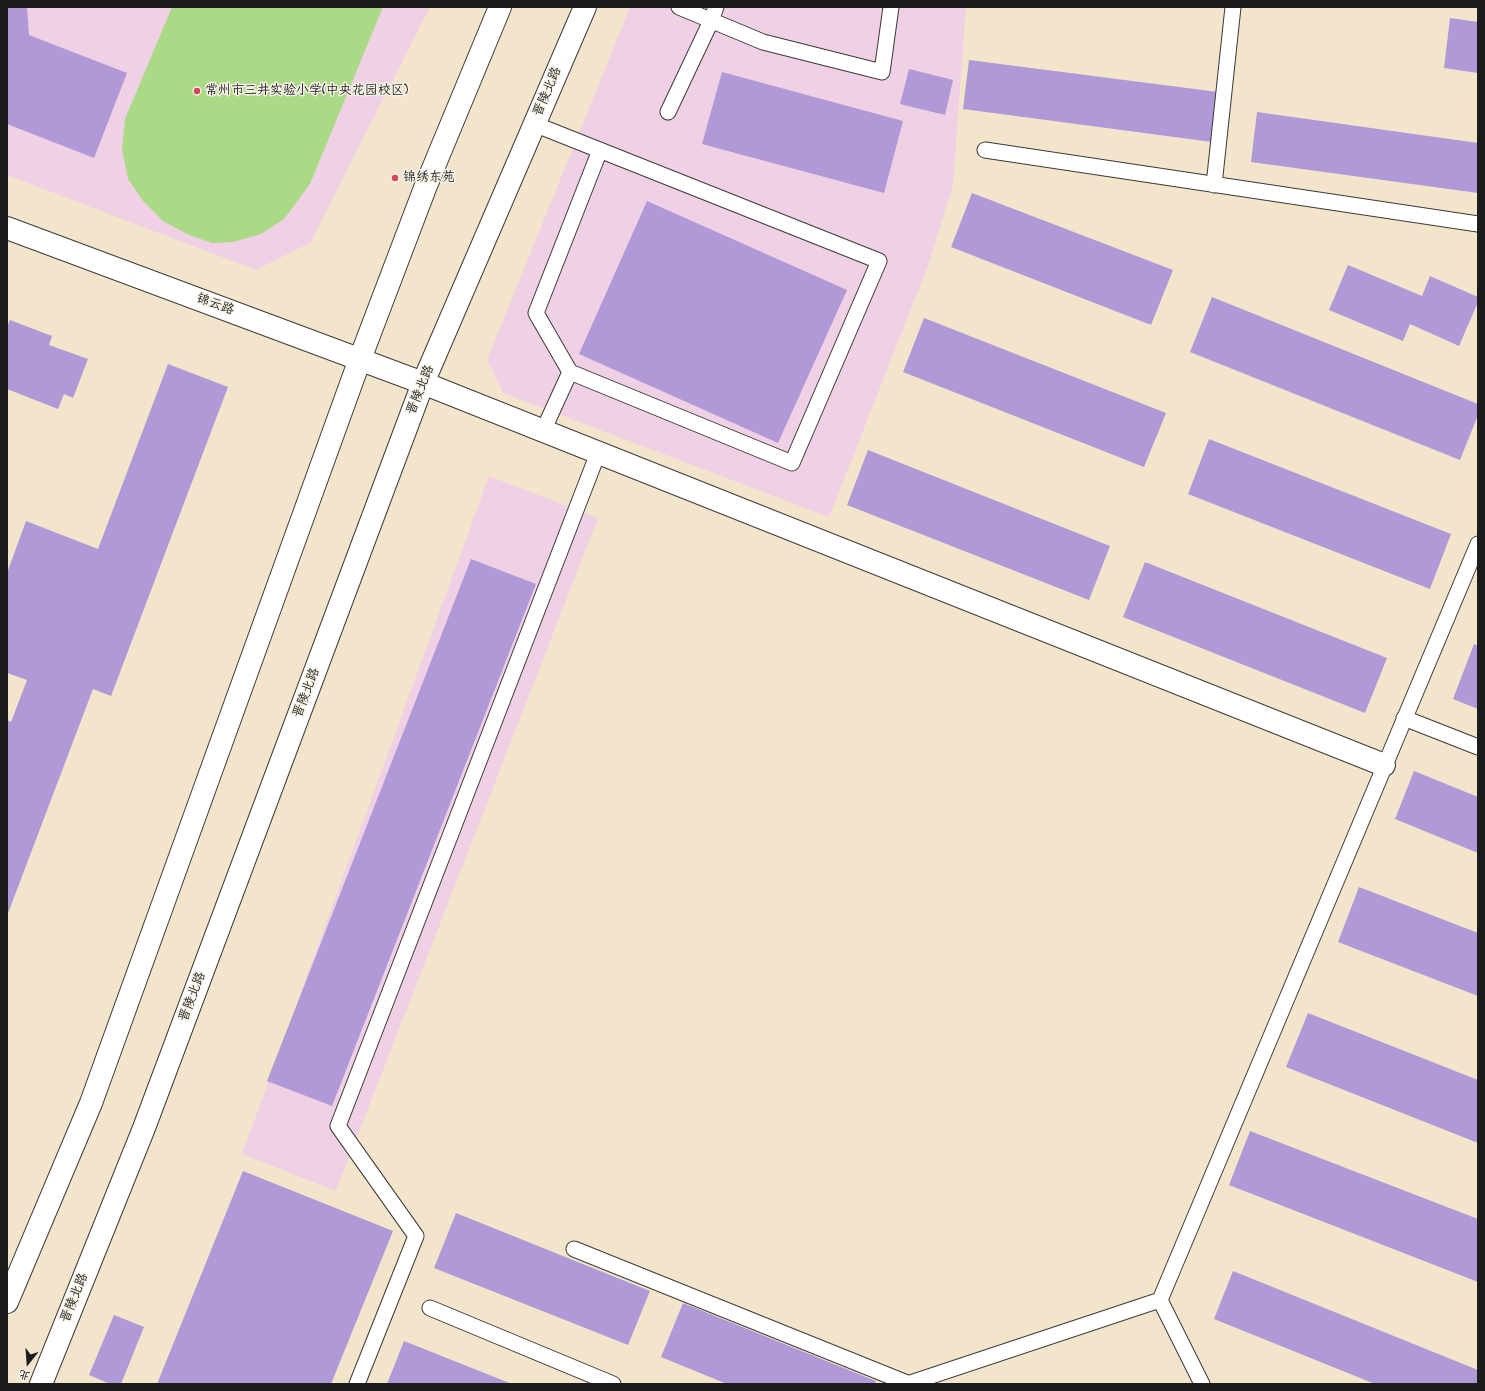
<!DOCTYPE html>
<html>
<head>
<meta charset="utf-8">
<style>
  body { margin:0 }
  #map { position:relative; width:1485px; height:1391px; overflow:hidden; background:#f3e5cc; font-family:"Architects Daughter","LXGW WenKai TC",sans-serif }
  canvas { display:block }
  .frame { position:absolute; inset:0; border:8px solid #1c1c1c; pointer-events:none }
  .north { position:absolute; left:8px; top:1343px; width:40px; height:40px; -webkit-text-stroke:3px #f7f3e8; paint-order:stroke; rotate:197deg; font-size:11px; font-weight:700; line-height:16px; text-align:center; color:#1c1c1c }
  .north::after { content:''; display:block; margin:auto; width:14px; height:18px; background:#1c1c1c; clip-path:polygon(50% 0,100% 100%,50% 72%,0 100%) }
</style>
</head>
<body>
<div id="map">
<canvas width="1485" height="1391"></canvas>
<div class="frame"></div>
<div class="north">北</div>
</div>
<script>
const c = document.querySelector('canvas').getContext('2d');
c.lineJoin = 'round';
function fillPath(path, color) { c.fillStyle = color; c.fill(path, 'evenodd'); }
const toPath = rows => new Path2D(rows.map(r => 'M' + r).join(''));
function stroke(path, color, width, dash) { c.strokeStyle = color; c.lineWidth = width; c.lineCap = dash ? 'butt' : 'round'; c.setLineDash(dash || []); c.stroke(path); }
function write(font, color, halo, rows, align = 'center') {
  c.font = font + ' "Architects Daughter","LXGW WenKai TC",sans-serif'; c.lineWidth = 3; c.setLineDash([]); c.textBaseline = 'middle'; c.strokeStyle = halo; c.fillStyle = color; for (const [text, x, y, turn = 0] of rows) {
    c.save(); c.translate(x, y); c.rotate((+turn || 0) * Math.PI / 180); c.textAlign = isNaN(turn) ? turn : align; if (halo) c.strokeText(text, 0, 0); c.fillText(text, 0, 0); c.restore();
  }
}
fillPath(toPath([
  [7,7,430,7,310,243,256,270,7,175],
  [630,7,966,7,953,185,928,266,829,517,503,393,487,359,509,306],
  [489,476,598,518,336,1191,242,1154]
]), '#f0d0e4');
fillPath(toPath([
  [172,7,383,7,310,184,284,219,261,234,233,242,212,243,189,235,163,221,143,201,128,179,122,149,125,119]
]), '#abda87');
fillPath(toPath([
  [7,7,27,7,29,35,127,73,94,158,7,124],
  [1450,18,1478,22,1478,73,1444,68],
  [969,60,1218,92,1212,142,963,109],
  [909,69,953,80,945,115,900,104],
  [722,72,903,121,884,193,702,144],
  [1257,112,1478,143,1478,193,1251,162],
  [972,193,1173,270,1151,325,951,247],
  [647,201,847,290,778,443,579,354],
  [1348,265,1422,296,1430,276,1478,297,1478,302,1459,346,1410,324,1403,341,1329,310],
  [1212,297,1478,404,1478,415,1460,460,1190,352],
  [924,318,1166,413,1144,467,903,372],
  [10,320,52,336,49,345,88,359,73,398,64,394,58,409,7,389,7,327],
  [168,364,228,387,111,696,93,689,7,916,7,720,11,722,27,680,7,673,7,573,26,521,98,549],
  [1209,439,1451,534,1430,589,1188,494],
  [868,450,1110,546,1089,600,847,505],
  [471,559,536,584,332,1106,267,1081],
  [1145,562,1387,658,1365,713,1123,617],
  [1474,644,1478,646,1478,709,1453,699],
  [1414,771,1478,797,1478,853,1395,819],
  [1359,887,1478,933,1478,996,1338,942],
  [1308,1013,1478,1080,1478,1143,1286,1067],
  [1250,1131,1478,1219,1478,1282,1229,1185],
  [243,1171,393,1231,331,1384,157,1384],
  [456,1213,650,1291,628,1345,434,1268],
  [1233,1271,1478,1370,1478,1384,1375,1384,1214,1319],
  [683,1303,876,1381,875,1384,727,1384,661,1357],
  [114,1315,144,1327,121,1384,110,1384,89,1375],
  [404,1341,512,1384,387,1384]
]), '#af99d7');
const lane = toPath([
  [679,7,763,42,882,72,891,7],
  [668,112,711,21,716,7],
  [534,124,879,261,792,463,570,372],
  [985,150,1478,224],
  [1214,185,1233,7],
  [543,431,570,372,536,313,600,150],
  [1404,718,1478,747],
  [574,1249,907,1383],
  [1160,1300,1202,1384],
  [430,1308,613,1384],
  [357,1384,416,1236,338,1126,598,453],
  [907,1384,1160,1300,1478,544]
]);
const street = toPath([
  [423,383,1384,765]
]);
const secondary = toPath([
  [7,228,423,383],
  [7,1302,91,1103,360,359,425,188,500,7],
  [41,1384,144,1128,423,383,585,7]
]);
stroke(lane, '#3c3a36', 17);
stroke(street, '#3c3a36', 24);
stroke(secondary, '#3c3a36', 24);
stroke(lane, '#fff', 15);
stroke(street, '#fff', 22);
stroke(secondary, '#fff', 22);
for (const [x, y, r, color] of [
  [197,91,4,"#d1495b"],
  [395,178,4,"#d1495b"]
]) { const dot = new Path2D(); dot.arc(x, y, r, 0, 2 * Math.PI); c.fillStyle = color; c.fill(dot); stroke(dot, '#f7f3e8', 1.5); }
write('13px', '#1c1c1c', '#f7f3e8', [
  ["常州市三井实验小学(中央花园校区)",205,91],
  ["锦绣东苑",403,178]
], 'left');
write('13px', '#1c1c1c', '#f7f3e8', [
  ["晋陵北路",548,92,-67],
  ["锦云路",215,305,20],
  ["晋陵北路",421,390,-68],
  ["晋陵北路",307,693,-69],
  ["晋陵北路",193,997,-69],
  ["晋陵北路",75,1298,-68]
]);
</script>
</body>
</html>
